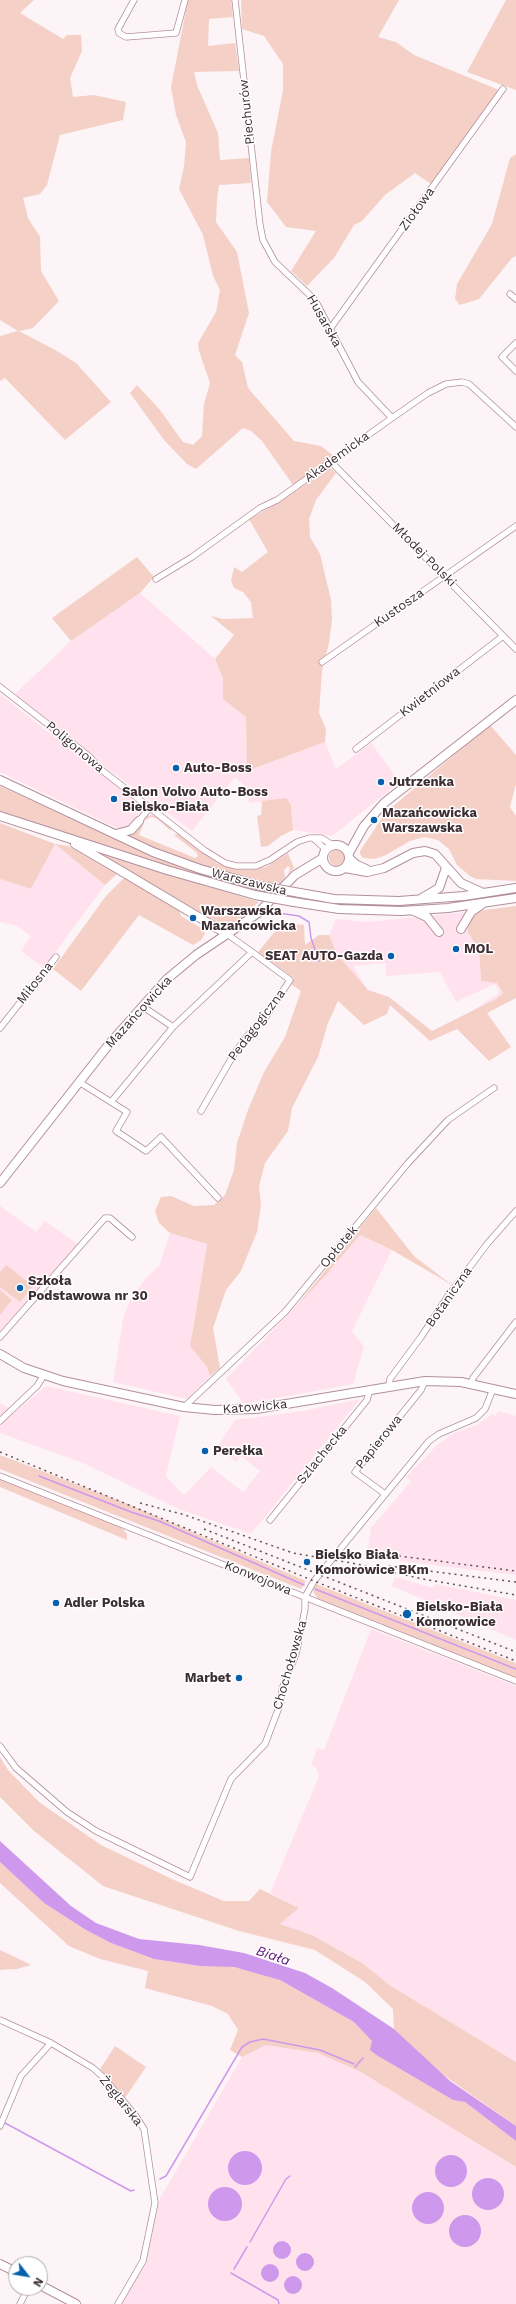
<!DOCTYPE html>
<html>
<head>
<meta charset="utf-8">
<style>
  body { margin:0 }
  #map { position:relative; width:516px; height:2304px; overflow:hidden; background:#fcf4f7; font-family:"Work Sans",sans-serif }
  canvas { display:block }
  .north { position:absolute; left:8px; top:2256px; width:40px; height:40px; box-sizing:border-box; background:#fff; border:1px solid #b1abae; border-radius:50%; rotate:121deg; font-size:11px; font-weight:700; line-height:16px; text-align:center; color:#3d2e34 }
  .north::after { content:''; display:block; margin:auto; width:14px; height:18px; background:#0660ae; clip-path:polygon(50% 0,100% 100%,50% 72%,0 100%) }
</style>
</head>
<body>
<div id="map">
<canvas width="516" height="2304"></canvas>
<div class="north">N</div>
</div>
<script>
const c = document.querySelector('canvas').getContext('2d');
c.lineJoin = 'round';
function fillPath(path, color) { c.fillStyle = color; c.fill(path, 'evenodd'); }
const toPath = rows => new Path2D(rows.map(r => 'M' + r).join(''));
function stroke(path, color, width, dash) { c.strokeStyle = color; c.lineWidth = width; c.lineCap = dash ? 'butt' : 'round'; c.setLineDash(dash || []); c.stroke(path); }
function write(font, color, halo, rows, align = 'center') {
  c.font = font + ' "Work Sans",sans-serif'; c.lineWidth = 3; c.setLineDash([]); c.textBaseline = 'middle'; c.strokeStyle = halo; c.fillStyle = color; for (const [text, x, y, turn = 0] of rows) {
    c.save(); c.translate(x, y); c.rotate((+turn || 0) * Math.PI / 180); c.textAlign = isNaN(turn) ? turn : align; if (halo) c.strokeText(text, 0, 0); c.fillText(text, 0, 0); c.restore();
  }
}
fillPath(toPath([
  [140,593,215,659,223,678,223,699,246,717,247,771,325,742,336,769,371,743,400,782,332,836,293,830,291,805,286,799,249,803,247,788,235,777,192,831,101,764,96,757,15,694,71,641],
  [0,694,144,807,131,826,125,829,117,828,0,772],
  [55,844,105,885,44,968,21,951,31,936,17,926,0,922,0,879,31,889],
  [467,912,468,932,479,951,481,980,497,983,503,993,496,999,466,1015,499,993,495,984,456,1002,440,972,386,976,386,963,353,966,368,990,337,954,329,935,336,919,367,922],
  [0,1206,36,1232,45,1221,78,1244,0,1332],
  [170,1233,207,1244,192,1331,197,1354,207,1367,210,1376,187,1399,113,1382,123,1319,131,1298,147,1277,159,1266],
  [360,1235,392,1250,352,1331,364,1347,353,1384,244,1404,226,1379,326,1275],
  [46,1386,180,1416,166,1476,184,1495,211,1467,243,1492,260,1471,241,1456,236,1462,217,1447,235,1420,303,1411,360,1399,251,1534,176,1508,83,1463,0,1433,0,1403,6,1406,13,1414],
  [498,1411,516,1416,516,1575,367,1557,371,1528,411,1481,406,1477,437,1445,454,1433,477,1425,492,1414,496,1416],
  [395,1577,433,1588,435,1584,516,1600,516,1640,392,1586],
  [371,1629,516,1686,516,2062,391,1986,362,1963,312,1935,280,1924,299,1908,270,1893,319,1776,316,1767,311,1765,317,1748,324,1750],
  [266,2044,318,2053,361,2071,516,2167,516,2304,121,2304,147,2259,159,2200,242,2057]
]), '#ffe2ed');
fillPath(toPath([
  [0,0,34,0,20,13,63,39,67,35,81,35,82,51,70,78,73,97,94,95,126,102,123,120,60,135,47,185,40,194,23,198,28,218,40,237,41,271,59,301,33,328,19,331,57,351,76,363,111,402,65,440,5,378,0,381,0,336,18,331,0,320],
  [188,0,231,0,233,17,209,19,208,46,235,43,239,71,194,72,197,85,218,133,220,160,249,158,251,183,219,185,217,200,216,222,237,252,249,313,235,355,242,362,248,388,294,441,321,446,334,456,293,485,262,441,251,431,243,428,196,469,187,464,164,440,130,393,137,385,160,410,183,442,193,445,202,436,204,404,210,383,199,351,198,343,216,312,220,290,213,276,203,235,179,189,184,167,186,142,176,115,171,87],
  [241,0,399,0,378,37,396,42,414,55,499,90,431,184,415,173,385,195,362,221,354,225,334,258,307,286,291,271,316,231,286,227,267,202,271,152,283,90,283,64,264,36,242,29],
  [506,0,516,0,516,90,467,72],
  [516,154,516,256,512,258,479,299,460,305,455,299,457,284,492,224,510,158],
  [330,468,336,473,316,500,309,519,310,537,320,554,331,600,332,619,329,643,322,671,319,713,326,729,325,742,247,771,246,717,223,699,223,678,215,659,234,635,211,616,223,619,253,618,251,602,243,592,234,588,231,581,234,567,242,572,268,552,249,519,278,503],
  [137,557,154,577,140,593,71,641,52,618],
  [490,725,516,755,516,784,510,807,516,816,516,881,476,879,470,876,457,865,449,849,438,840,424,837,410,841,384,856,374,859,363,858,360,854,360,851,386,812],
  [0,786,111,836,200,873,260,890,258,892,198,876,0,811],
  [286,798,291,805,293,830,281,836,268,846,261,847,257,816,261,815,262,801],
  [151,815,156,816,171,828,171,831,156,818,151,817,145,820,139,835,195,858,198,856,196,852,174,835,179,833,217,863,237,869,248,870,266,867,288,853,294,868,288,874,290,868,288,866,284,870,285,877,280,884,236,876,176,857,128,836,133,833,145,817],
  [0,823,55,844,68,846,117,874,105,885,55,844,31,889,0,879],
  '329 858a8 8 0 1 1 16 0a8 8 0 1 1-16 0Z',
  [96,852,166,874,259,902,238,921,226,927],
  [124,878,179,910,181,916,203,929,205,934,201,940,193,945,139,915,81,991,53,969,106,896],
  [516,906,516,998,487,1013,511,1047,489,1061,457,1029,430,1041,390,1005,387,1014,364,1025,338,1001,328,1023,318,1057,292,1108,288,1131,265,1163,259,1186,261,1205,257,1232,241,1271,226,1290,213,1328,220,1368,210,1376,207,1367,190,1346,207,1244,170,1233,159,1223,155,1211,161,1197,171,1196,194,1206,214,1205,225,1195,234,1170,237,1143,248,1110,264,1072,285,1037,301,991,291,984,294,978,258,952,282,923,304,925,305,945,319,935,329,935,337,954,368,990,389,997,432,1031,496,999,503,993,497,983,481,981,479,951,468,932,467,923,476,911],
  [376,1208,414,1256,452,1285,392,1250,360,1235,326,1275,294,1309],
  [6,1265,33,1286,20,1302,0,1287,0,1272],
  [0,1290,12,1300,0,1315],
  [0,1455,128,1504,306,1581,301,1589,0,1469],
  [0,1478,121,1527,127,1534,127,1540,0,1487],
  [316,1584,516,1663,516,1678,318,1599,313,1591],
  [0,1757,8,1770,39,1802,101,1845,174,1880,224,1901,249,1901,260,1889,299,1908,280,1924,312,1935,362,1963,391,1986,516,2062,516,2126,435,2069,394,2029,393,2009,365,1982,315,1950,239,1931,103,1886,34,1831,0,1797],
  [0,1862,44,1903,86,1930,111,1943,154,1959,200,1966,228,1966,261,1973,280,1980,354,2022,373,2041,378,2056,453,2100,465,2102,516,2141,516,2167,361,2072,318,2053,266,2045,242,2057,230,2050,238,2030,228,2014,212,2006,145,1988,148,1971,100,1959,69,1946,0,1883],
  [0,1950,21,1960,31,1965,17,1969,0,1970],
  [115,2046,146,2067,125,2098,100,2069]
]), '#f5d0c7');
fillPath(toPath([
  [0,1841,71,1906,96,1923,139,1939,199,1945,244,1953,305,1973,332,1988,394,2029,450,2081,516,2126,516,2141,465,2102,453,2100,378,2056,370,2050,372,2041,354,2022,280,1980,234,1967,200,1966,154,1959,111,1943,86,1930,44,1903,0,1862],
  '228 2168a17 17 0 1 1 34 0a17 17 0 1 1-34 0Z',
  '435 2171a16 16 0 1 1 32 0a16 16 0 1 1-32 0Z',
  '472 2194a16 16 0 1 1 32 0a16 16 0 1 1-32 0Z',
  '208 2204a17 17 0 1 1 34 0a17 17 0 1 1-34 0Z',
  '412 2208a16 16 0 1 1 32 0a16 16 0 1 1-32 0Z',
  '449 2231a16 16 0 1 1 32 0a16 16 0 1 1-32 0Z',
  '273 2250a9 9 0 1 1 18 0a9 9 0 1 1-18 0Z',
  '296 2262a9 9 0 1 1 18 0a9 9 0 1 1-18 0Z',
  '261 2273a9 9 0 1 1 18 0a9 9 0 1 1-18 0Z',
  '284 2285a9 9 0 1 1 18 0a9 9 0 1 1-18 0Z'
]), '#ce99ec');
stroke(toPath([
  [271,912,299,916,309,922,311,938,319,961],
  [39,1476,131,1512,159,1521,304,1585],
  [315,1589,516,1669],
  [355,2067,363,2058],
  [5,2123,131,2191,134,2190],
  [160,2179,166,2176,242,2047,250,2042,263,2039,320,2050,354,2064],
  [250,2242,286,2179,290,2176],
  [234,2269,247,2247],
  [231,2273,278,2300,279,2304]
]), '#ce99ec', 1.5);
const street = toPath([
  [134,0,118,29,119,33,126,37,176,33,185,0],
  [235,0,260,225,263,240,275,262,315,300,358,382,392,418],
  [510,294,516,299],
  [330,329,503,89],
  [516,343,502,357,516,371],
  [331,462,516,649],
  [156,579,192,557,260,508,277,500,392,418,428,393,446,384,462,382,469,384,516,427],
  [322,662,516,526],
  [0,687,90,757,99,768,204,850,225,863,236,866,256,866,270,860,297,842,309,838,321,838,333,845],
  [356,749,503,636],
  [139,821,150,807],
  [313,838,323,847,325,852],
  [142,1006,173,1027],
  [0,1028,56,957],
  [79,1082,127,1112,116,1131,146,1151,161,1137,218,1198],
  [111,1102,173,1027,252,952,227,934],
  [201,1111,234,1054,248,1035,265,1018,290,980,252,952],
  [0,1337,105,1218,110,1218,132,1237],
  [471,1384,473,1378,516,1322],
  [389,1386,390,1379,421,1337,448,1296,487,1244,516,1211],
  [184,1407,285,1312,408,1163,448,1120,494,1088],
  [0,1421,37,1386,44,1375],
  [0,1476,516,1681],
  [385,1494,355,1472,421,1390,425,1381],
  [270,1520,367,1400,370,1389],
  [0,1746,16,1768,67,1812,96,1831,190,1877,231,1779,265,1744,281,1702,282,1689,296,1654,305,1609,305,1597,314,1581,429,1441,439,1434,476,1418,485,1409,493,1389],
  [0,2020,51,2043,93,2068,103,2077,135,2115,144,2129,155,2203,143,2261,118,2304],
  [0,2126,21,2076,51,2043],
  [20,2304,28,2288]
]);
const secondary = toPath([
  '323 858a13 13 0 1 1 26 0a13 13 0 1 1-26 0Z',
  [349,853,364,826,384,803,516,700],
  [123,872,227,934],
  [0,1183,110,1043,167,979,196,955,258,913,295,875,323,858],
  [0,1354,24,1368,63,1381,184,1407,215,1410,256,1409,425,1381,461,1382,516,1394],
  [0,2264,16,2272],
  [40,2285,76,2304]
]);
const primary = toPath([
  [0,780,153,852,200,869,261,886],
  [0,816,167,870,255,895],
  [116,834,131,830,139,821],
  [75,844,123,872],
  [350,859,357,865,366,869],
  [345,868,367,872,384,868,413,853,425,851,435,854,461,883,483,893],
  [300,893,334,899,399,901,464,896,516,888],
  [422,898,439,888,446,868],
  [294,902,339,909,401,911,448,908,516,898],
  [414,911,427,917,439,932],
  [461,929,471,912,481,905]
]);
stroke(street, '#b38e9c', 7);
stroke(secondary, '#b38e9c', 10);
stroke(primary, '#b38e9c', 10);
stroke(street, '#fff', 5.5);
stroke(secondary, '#fff', 8);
stroke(primary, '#fff', 8);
stroke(toPath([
  [0,1452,314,1581,516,1661],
  [140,1503,185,1515,293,1553,352,1563,423,1579,516,1595],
  [204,1529,516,1652],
  [375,1553,516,1571],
  [389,1566,516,1582]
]), '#62555a', 1.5, [2, 4]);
const primaryBridge = toPath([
  [261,886,300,893],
  [255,895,294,902]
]);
stroke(primaryBridge, '#b38e9c', 10, []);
stroke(primaryBridge, '#fff', 8);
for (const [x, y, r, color] of [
  [176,768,4,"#0660ae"],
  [381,782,4,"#0660ae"],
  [114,799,4,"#0660ae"],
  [374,820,4,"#0660ae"],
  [193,918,4,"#0660ae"],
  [456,949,4,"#0660ae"],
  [391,956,4,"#0660ae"],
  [20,1288,4,"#0660ae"],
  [205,1451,4,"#0660ae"],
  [307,1562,4,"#0660ae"],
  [56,1603,4,"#0660ae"],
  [407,1614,5,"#0660ae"],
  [239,1678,4,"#0660ae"]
]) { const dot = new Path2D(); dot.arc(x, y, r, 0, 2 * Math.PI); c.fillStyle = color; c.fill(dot); stroke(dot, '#fff', 1.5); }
write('13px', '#3d2e34', '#fff', [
  ["Piechurów",247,112,-96],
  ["Ziołowa",417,209,-54],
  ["Husarska",324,321,61],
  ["Akademicka",337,457,-36],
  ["Młodej Polski",424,555,45],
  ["Kustosza",399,608,-35],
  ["Kwietniowa",430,692,-38],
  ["Poligonowa",75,747,40],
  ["Warszawska",249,882,14],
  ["Miłosna",35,983,-52],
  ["Mazańcowicka",139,1012,-48],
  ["Pedagogiczna",257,1025,-53],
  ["Opłotek",339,1247,-50],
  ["Botaniczna",449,1297,-55],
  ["Katowicka",255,1407,-5],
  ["Papierowa",379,1442,-51],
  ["Szlachecka",322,1455,-51],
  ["Konwojowa",258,1578,22],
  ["Chochołowska",290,1665,-74],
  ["Żeglarska",121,2101,51]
]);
write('bold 13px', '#3d2e34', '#fff', [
  ["Auto-Boss",184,768],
  ["Jutrzenka",389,782],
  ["Salon Volvo Auto-Boss",122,792],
  ["Bielsko-Biała",122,807],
  ["Mazańcowicka",382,813],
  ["Warszawska",382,828],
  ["Warszawska",201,911],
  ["Mazańcowicka",201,926],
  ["MOL",464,949],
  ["SEAT AUTO-Gazda",383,956,"right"],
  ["Szkoła",28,1281],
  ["Podstawowa nr 30",28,1296],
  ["Perełka",213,1451],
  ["Bielsko Biała",315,1555],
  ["Komorowice BKm",315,1570],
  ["Adler Polska",64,1603],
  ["Bielsko-Biała",416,1607],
  ["Komorowice",416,1622],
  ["Marbet",231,1678,"right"]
], 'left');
write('italic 14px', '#5d187b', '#fff', [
  ["Biała",273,1956,19]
]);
</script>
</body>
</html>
